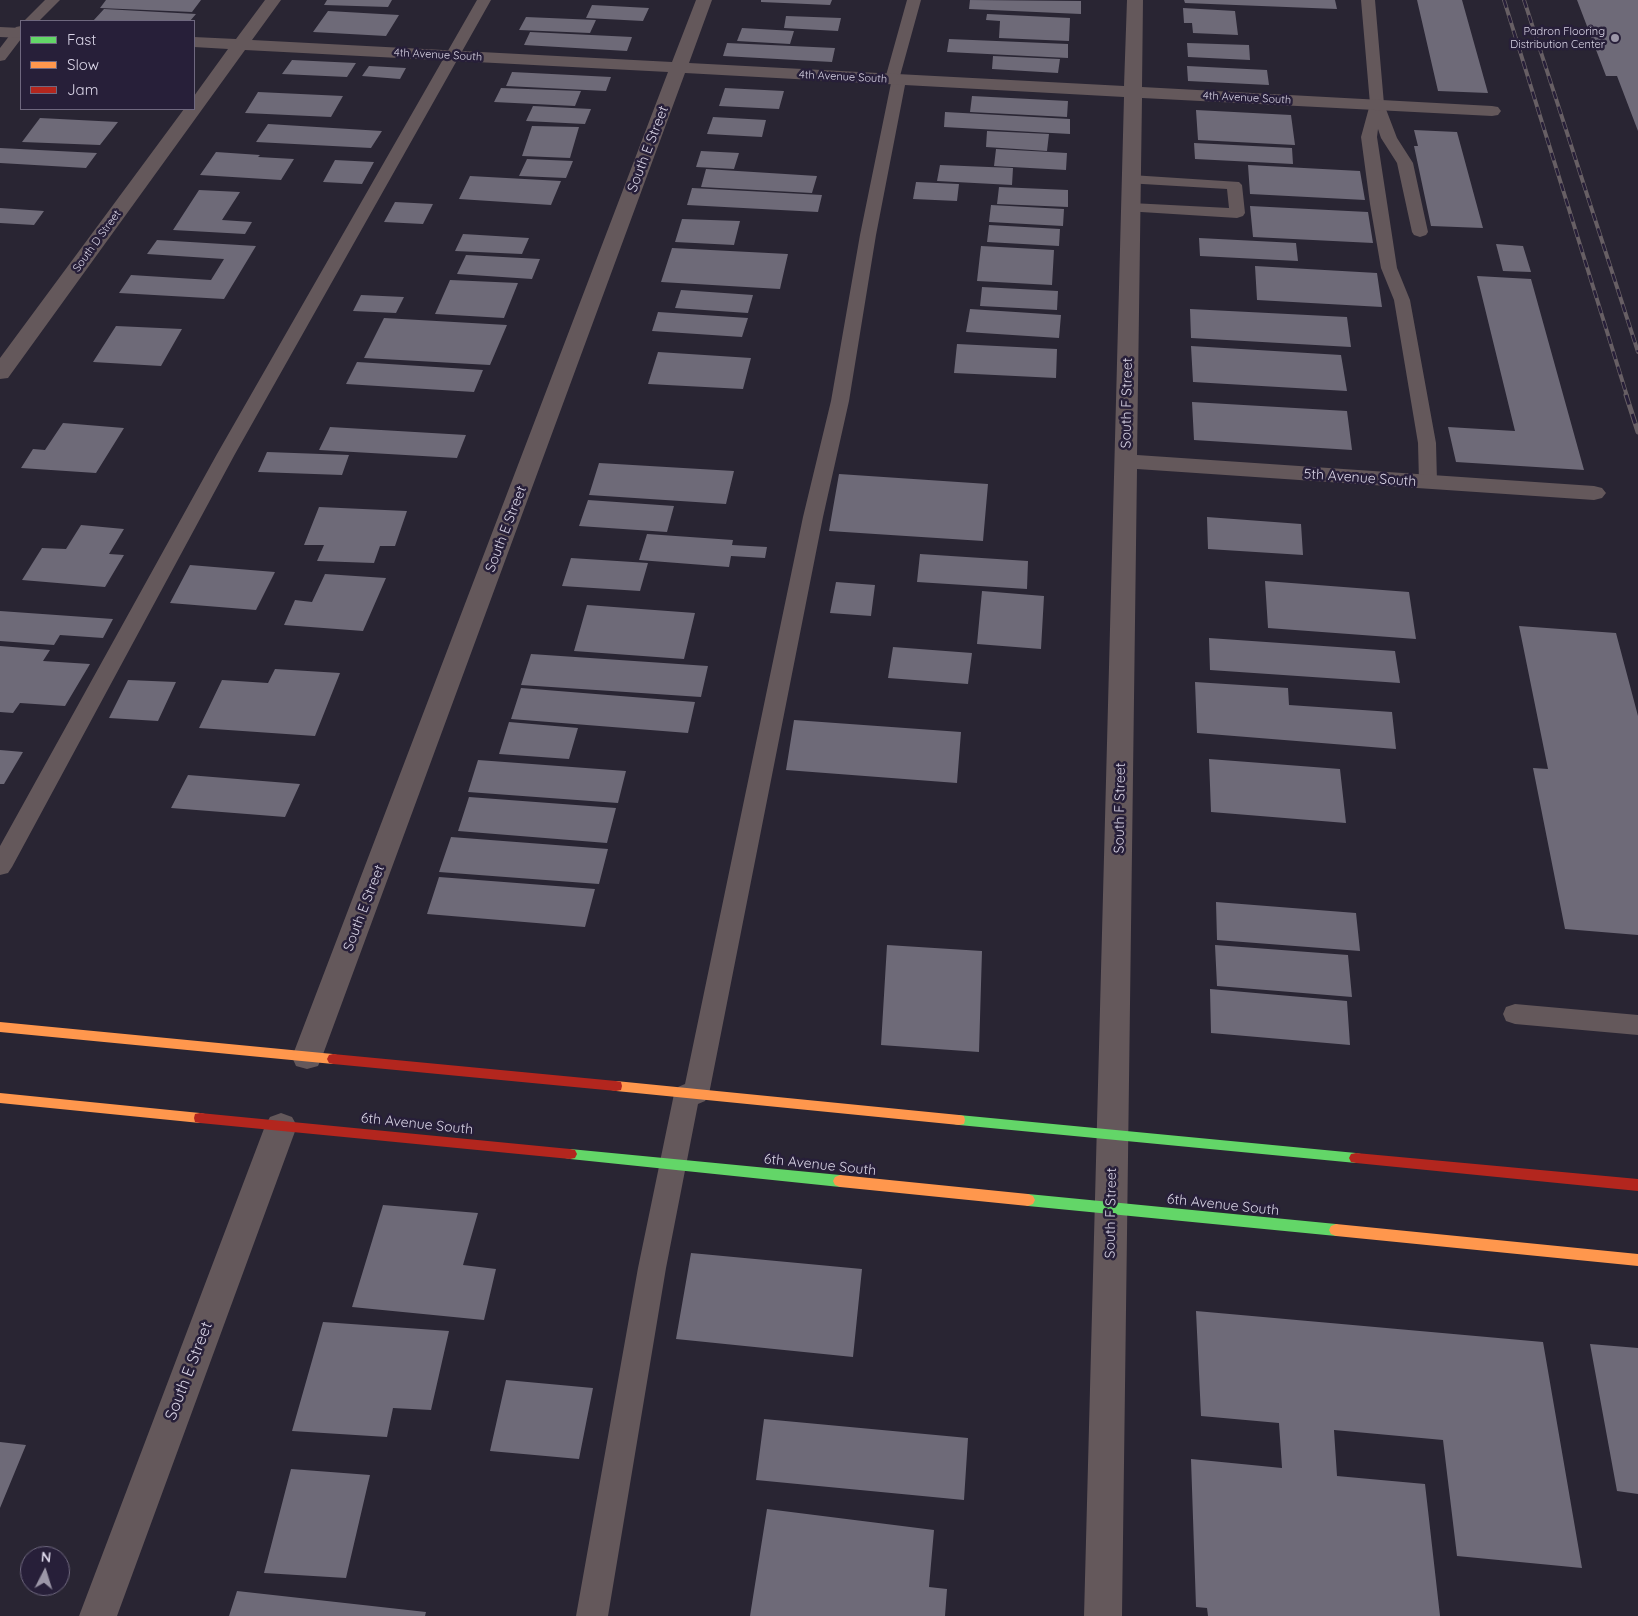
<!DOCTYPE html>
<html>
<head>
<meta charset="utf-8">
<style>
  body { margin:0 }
  #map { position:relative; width:1638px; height:1616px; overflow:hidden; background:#292533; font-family:Quicksand,sans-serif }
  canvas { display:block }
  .legend { position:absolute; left:20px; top:20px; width:175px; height:90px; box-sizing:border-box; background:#271f39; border:1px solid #6f687f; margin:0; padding:6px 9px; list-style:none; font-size:15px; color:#dad5e7 }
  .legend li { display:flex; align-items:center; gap:10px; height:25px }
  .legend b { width:25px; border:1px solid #6f687f }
  .north { position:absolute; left:20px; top:1546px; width:50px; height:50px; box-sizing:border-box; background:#271f39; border:1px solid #6f687f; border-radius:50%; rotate:5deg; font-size:14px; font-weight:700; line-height:20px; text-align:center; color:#dad5e7 }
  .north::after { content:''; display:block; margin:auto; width:18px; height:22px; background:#9c97a8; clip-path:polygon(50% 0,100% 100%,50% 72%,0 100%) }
</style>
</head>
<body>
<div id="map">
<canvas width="1638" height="1616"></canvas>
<ul class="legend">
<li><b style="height:6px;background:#63d668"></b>Fast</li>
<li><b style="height:6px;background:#ff974d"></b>Slow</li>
<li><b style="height:6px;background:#b3261e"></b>Jam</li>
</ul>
<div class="north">N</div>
</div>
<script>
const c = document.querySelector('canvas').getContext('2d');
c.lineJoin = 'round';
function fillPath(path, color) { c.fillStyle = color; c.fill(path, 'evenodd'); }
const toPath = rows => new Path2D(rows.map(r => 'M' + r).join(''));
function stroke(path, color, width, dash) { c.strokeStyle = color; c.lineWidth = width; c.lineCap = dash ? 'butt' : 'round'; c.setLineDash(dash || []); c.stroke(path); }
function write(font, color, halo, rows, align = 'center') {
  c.font = font + ' Quicksand,sans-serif'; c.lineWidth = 5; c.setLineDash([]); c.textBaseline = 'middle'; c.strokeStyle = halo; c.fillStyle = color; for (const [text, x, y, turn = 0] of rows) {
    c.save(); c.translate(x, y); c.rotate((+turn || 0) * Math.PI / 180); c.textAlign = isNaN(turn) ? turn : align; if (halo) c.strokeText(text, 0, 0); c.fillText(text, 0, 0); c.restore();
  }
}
fillPath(toPath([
  [106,0,201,0,192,12,100,8],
  [327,0,392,0,388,7,324,5],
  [761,0,832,0,830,5,761,2],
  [970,0,1081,1,1081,14,969,9],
  [1184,0,1335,0,1337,9,1185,3],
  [1417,0,1462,0,1488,93,1438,91],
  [1577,0,1638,0,1638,131,1617,76,1606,76],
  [592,5,649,8,643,21,586,18],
  [1183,8,1235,11,1238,35,1193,33,1192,23,1184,23],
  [104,9,196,14,190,21,93,21],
  [328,11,399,15,386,36,313,32],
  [987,14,1070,18,1069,41,999,38,1000,21,986,20],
  [786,16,841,18,838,31,784,28],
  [526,17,596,20,590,33,519,30],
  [742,28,794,31,790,44,737,41],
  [530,32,632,37,627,51,524,45],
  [949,39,1068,44,1068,58,947,52],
  [727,43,835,48,832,62,723,56],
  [1187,43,1249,45,1250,60,1188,57],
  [993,56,1060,59,1058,73,992,69],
  [292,60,356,63,347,77,282,74],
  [369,66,406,68,400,79,362,76],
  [1187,66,1267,70,1269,85,1188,81],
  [512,72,611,77,606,91,506,86],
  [501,88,581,91,575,106,494,102],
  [725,88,784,91,779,109,719,106],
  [258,92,343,96,331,117,245,113],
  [972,96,1068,101,1067,117,970,112],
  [533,106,591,109,585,124,526,121],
  [1196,110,1291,115,1295,145,1198,140],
  [945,112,1070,119,1070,134,944,127],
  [713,117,766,120,762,137,707,134],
  [40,118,118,122,100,145,22,142],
  [268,124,382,131,371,148,256,142],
  [532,126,579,127,570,158,522,156],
  [1414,130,1457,132,1483,228,1431,226,1414,146,1418,146],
  [987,131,1049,134,1047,151,986,147],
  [1194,143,1292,148,1293,164,1195,159],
  [0,148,97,153,86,168,0,163],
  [996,149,1067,153,1066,170,994,166],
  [701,151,739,153,734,169,696,167],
  [216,152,260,155,258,157,294,159,281,180,200,175],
  [527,159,573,161,566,178,519,176],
  [335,160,374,162,362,184,323,182],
  [940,165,1013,168,1012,185,937,181],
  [1248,165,1360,171,1365,200,1250,194],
  [706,169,817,176,812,193,701,187],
  [470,176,561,181,551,205,459,199],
  [916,182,959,184,957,201,913,199],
  [999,187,1068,190,1068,207,997,204],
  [692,188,822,195,818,212,687,205],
  [199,190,240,192,222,220,252,222,245,234,173,230],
  [395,202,433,204,423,224,384,222],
  [991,205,1064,209,1063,226,989,222],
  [1250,206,1368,212,1373,243,1253,237],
  [0,208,44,211,34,225,0,223],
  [682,219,740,221,734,245,675,242],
  [989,225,1060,229,1059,246,987,242],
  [463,234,529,238,522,254,455,251],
  [1199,238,1296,243,1298,261,1200,256],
  [157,240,256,246,224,299,119,293,131,275,211,280,224,259,147,254],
  [1496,244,1523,246,1531,272,1503,271],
  [981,246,1054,250,1052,285,977,281],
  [672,248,788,254,780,289,661,282],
  [466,255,540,259,532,279,457,274],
  [1255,266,1377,273,1382,307,1257,300],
  [1477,276,1531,279,1584,470,1456,462,1448,427,1515,431],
  [450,280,518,283,504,318,435,314],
  [982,287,1058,291,1057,310,980,306],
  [681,290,753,295,748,313,675,308],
  [361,295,404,297,396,313,353,311],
  [970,309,1061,315,1059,338,966,332],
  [1190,309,1347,317,1351,347,1191,338],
  [658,312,748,318,742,337,652,331],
  [384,318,507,325,490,365,364,358],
  [116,326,182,329,161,366,93,362],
  [957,344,1057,349,1056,378,954,373],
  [1191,346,1341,355,1347,391,1193,382],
  [658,352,751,358,743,389,648,384],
  [357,362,483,370,474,392,346,384],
  [1192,402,1347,411,1352,450,1194,440],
  [63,423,124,428,96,473,21,468,33,449,45,450],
  [330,427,466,435,457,458,319,450],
  [267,452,349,455,342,475,258,472],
  [599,463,734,471,726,504,589,495],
  [839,474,988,484,983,541,829,531],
  [588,500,674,506,667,532,579,526],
  [319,507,407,511,395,546,380,546,374,563,317,561,324,545,304,545],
  [1207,517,1301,524,1303,555,1208,549],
  [81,525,124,529,109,554,124,555,105,587,22,580,42,548,66,549],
  [647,534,733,540,732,545,767,547,765,558,731,556,729,567,639,560],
  [920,554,1028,561,1027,589,917,582],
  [571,558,648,563,640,591,562,586],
  [190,565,275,572,256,610,170,603],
  [325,574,386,578,363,631,284,625,295,600,312,602],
  [1265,581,1409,592,1416,639,1268,628],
  [836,582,875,585,871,616,830,613],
  [982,591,1044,596,1041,649,977,644],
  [587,605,695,613,684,659,574,651],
  [0,611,113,619,103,638,60,635,54,645,0,641],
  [1519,626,1616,633,1638,716,1638,935,1565,929,1533,768,1548,769],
  [1209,638,1395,651,1400,683,1210,670],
  [0,646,50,650,43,661,90,664,65,706,20,703,13,713,0,712],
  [893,647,972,653,968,684,888,678],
  [531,654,708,666,701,697,521,685],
  [275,669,340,673,315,736,199,728,222,680,268,683],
  [128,680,176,682,158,721,109,718],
  [1195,682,1288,688,1289,705,1392,712,1396,749,1197,733],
  [521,688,695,702,688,733,511,719],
  [794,720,961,732,957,783,786,770],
  [509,722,578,728,569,759,499,754],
  [0,750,23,752,4,784,0,784],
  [1209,759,1340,769,1346,823,1211,812],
  [478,760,626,771,618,803,468,792],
  [188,775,300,784,285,817,171,808],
  [469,797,616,808,607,843,458,831],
  [451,837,608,849,599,884,439,872],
  [439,877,595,889,585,927,427,914],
  [1216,902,1356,913,1360,951,1217,940],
  [887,945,982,951,979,1052,881,1045],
  [1215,945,1348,955,1352,997,1217,986],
  [1210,989,1347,1001,1350,1045,1211,1033],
  [383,1205,478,1213,463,1265,496,1269,484,1320,352,1307],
  [691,1253,862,1269,853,1357,676,1339],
  [1196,1311,1543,1342,1582,1568,1457,1556,1443,1440,1334,1430,1337,1476,1425,1484,1440,1616,1208,1616,1207,1608,1196,1607,1191,1459,1282,1468,1279,1423,1201,1416],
  [323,1322,449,1331,431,1410,393,1408,387,1437,292,1431],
  [1590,1344,1638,1348,1638,1494,1617,1491],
  [506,1380,593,1388,579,1459,490,1451],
  [764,1419,968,1438,964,1500,756,1480],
  [0,1442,26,1445,0,1508],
  [291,1469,370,1475,346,1578,264,1573],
  [767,1509,934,1530,929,1587,947,1589,945,1616,750,1616],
  [237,1591,426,1612,425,1616,229,1616]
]), '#6e6a78');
fillPath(toPath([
  [45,0,60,0,39,21,24,21,45,0],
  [477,0,491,0,235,454,12,867,8,873,0,875,0,846,217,454,477,0],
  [907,0,921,0,900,76,906,80,876,235,849,401,823,517,709,1094,705,1101,698,1104,666,1268,608,1616,576,1616,638,1268,674,1094,678,1087,685,1084,803,517,831,401,860,235,891,83,885,79,907,0],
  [1361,0,1375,0,1384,104,1397,138,1413,163,1428,232,1426,235,1420,237,1414,235,1412,232,1397,163,1381,138,1378,129,1377,137,1397,268,1410,300,1436,443,1437,482,1435,486,1428,488,1421,486,1419,482,1418,443,1394,300,1381,268,1370,204,1361,137,1370,104,1361,0],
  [21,26,21,39,5,60,0,61,0,48,16,27,21,26],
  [1131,175,1239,182,1242,185,1245,213,1243,216,1237,218,1125,211,1123,208,1125,205,1131,203,1229,208,1227,189,1126,183,1123,180,1126,177,1131,175],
  [1515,1004,1638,1015,1638,1035,1515,1024,1506,1021,1503,1014,1506,1007,1515,1004]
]), '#64585b');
fillPath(toPath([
  [265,0,281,0,252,40,672,62,696,0,712,0,689,63,1124,86,1127,0,1143,0,1142,87,1492,106,1498,107,1501,111,1498,115,1492,116,1142,98,1137,455,1594,486,1602,488,1606,493,1602,498,1594,500,1137,469,1122,1616,1084,1616,1124,97,685,73,322,1057,318,1066,307,1069,296,1066,292,1057,668,72,245,50,8,378,0,379,0,358,184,109,194,109,194,96,228,49,194,47,194,37,236,39,265,0],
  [0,27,21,28,21,38,0,37,0,27],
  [281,1113,292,1117,297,1126,117,1616,79,1616,265,1126,270,1117,281,1113]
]), '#64585b');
fillPath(toPath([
  [959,1115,1356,1153,1361,1154,1363,1158,1361,1162,1356,1163,959,1125,954,1124,953,1120,954,1116,959,1115],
  [570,1149,840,1175,845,1177,847,1181,845,1185,840,1187,570,1159,565,1158,563,1154,565,1150,570,1149],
  [1028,1194,1336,1224,1341,1226,1343,1230,1341,1234,1336,1236,1028,1206,1023,1204,1021,1200,1023,1196,1028,1194]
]), '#63d668');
fillPath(toPath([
  [0,1022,333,1054,337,1055,339,1059,337,1063,333,1064,0,1032,0,1022],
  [616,1081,959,1115,964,1116,965,1120,964,1124,959,1125,616,1091,611,1090,610,1086,611,1082,616,1081],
  [0,1093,200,1113,205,1114,206,1118,205,1122,200,1123,0,1103,0,1093],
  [840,1175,1028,1194,1033,1196,1035,1200,1033,1204,1028,1206,840,1187,835,1185,833,1181,835,1177,840,1175],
  [1336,1224,1638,1254,1638,1266,1336,1236,1331,1234,1329,1230,1331,1226,1336,1224]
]), '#ff974d');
fillPath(toPath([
  [333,1054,616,1081,621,1082,622,1086,621,1090,616,1091,333,1064,329,1063,327,1059,329,1055,333,1054],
  [200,1113,570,1149,575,1150,577,1154,575,1158,570,1159,200,1123,195,1122,194,1118,195,1114,200,1113],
  [1356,1153,1638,1179,1638,1191,1356,1163,1351,1162,1349,1158,1351,1154,1356,1153]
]), '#b3261e');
const railFar1 = toPath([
  [1504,0,1627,396],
  [1524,0,1638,352]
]);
const rail = toPath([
  [1626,395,1638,432]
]);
stroke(railFar1, '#675f64', 4);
stroke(rail, '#675f64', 5);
stroke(railFar1, '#271f39', 2.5, [8]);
stroke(rail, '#271f39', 3, [10]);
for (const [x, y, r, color] of [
  [1615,38,5,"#9c97a8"]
]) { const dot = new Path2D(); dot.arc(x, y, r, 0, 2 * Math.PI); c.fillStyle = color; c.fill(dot); stroke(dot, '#271f39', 2); }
write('11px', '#dad5e7', '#271f39', [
  ["Padron Flooring",1605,32],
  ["Distribution Center",1605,45]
], 'right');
write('11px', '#dad5e7', '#271f39', [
  ["4th Avenue South",438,55,3],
  ["4th Avenue South",843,77,3],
  ["4th Avenue South",1247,98,3],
  ["South D Street",97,241,-54]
]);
write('14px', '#dad5e7', '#271f39', [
  ["South E Street",648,149,-69],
  ["South F Street",1127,403,-89],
  ["5th Avenue South",1360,478,4],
  ["South E Street",506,529,-69],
  ["South F Street",1120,808,-89],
  ["South E Street",364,908,-69],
  ["6th Avenue South",417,1124,6],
  ["6th Avenue South",820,1165,6],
  ["6th Avenue South",1223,1205,6],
  ["South F Street",1111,1213,-89]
]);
write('16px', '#dad5e7', '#271f39', [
  ["South E Street",189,1371,-69]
]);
</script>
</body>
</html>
